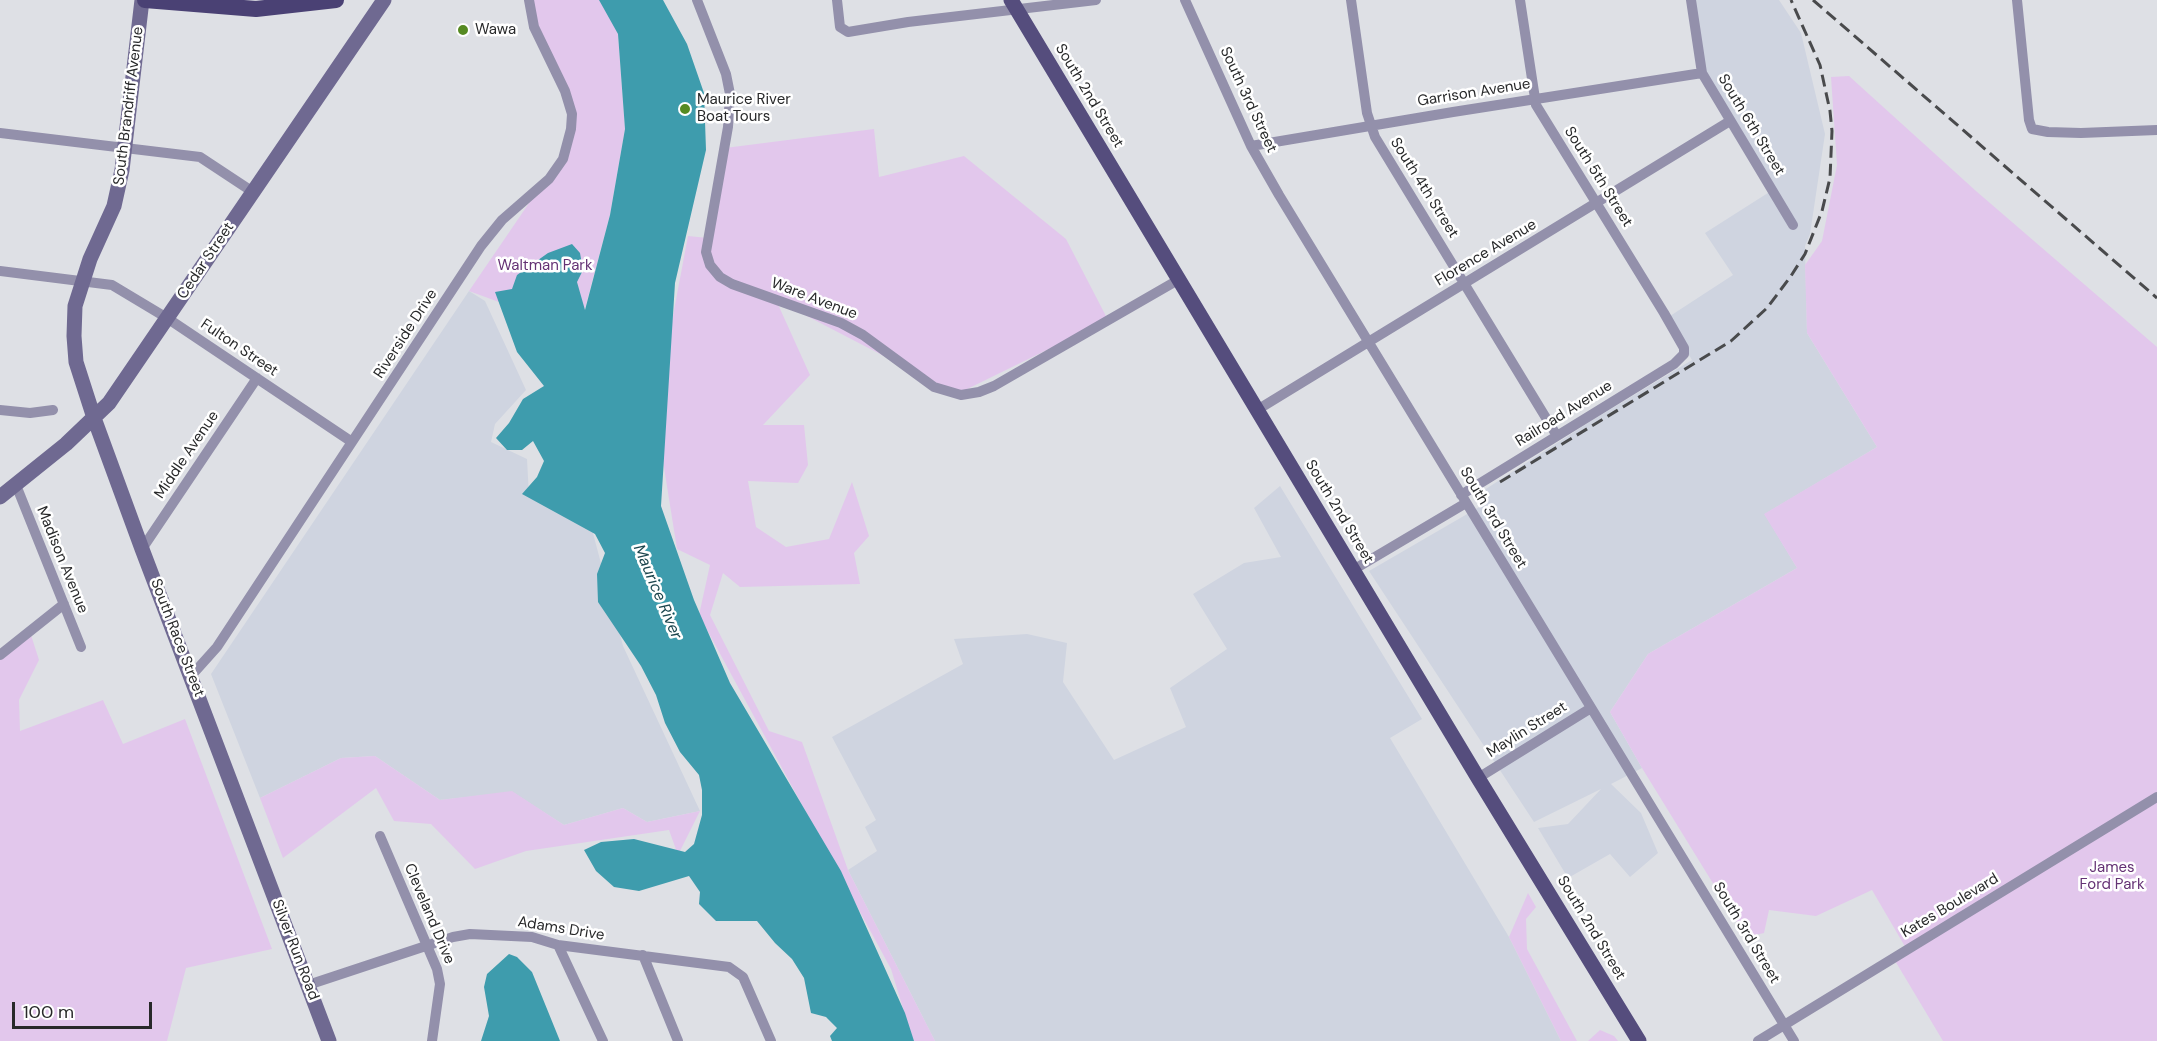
<!DOCTYPE html>
<html>
<head>
<meta charset="utf-8">
<style>
  body { margin:0 }
  #map { position:relative; width:2157px; height:1041px; overflow:hidden; background:#dee0e5; font-family:"DM Sans",sans-serif }
  canvas { display:block }
  .scale { position:absolute; left:12px; top:1002px; width:140px; height:27px; box-sizing:border-box; border:3px solid #28292a; border-top:0; padding-left:8px; font-size:18px; line-height:21px; white-space:nowrap; color:#28292a; -webkit-text-stroke:4px #fff; paint-order:stroke }
</style>
</head>
<body>
<div id="map">
<canvas width="2157" height="1041"></canvas>
<div class="scale">100 m</div>
</div>
<script>
const c = document.querySelector('canvas').getContext('2d');
c.lineJoin = 'round';
function fillPath(path, color) { c.fillStyle = color; c.fill(path, 'evenodd'); }
const toPath = rows => new Path2D(rows.map(r => 'M' + r).join(''));
function stroke(path, color, width, dash) { c.strokeStyle = color; c.lineWidth = width; c.lineCap = dash ? 'butt' : 'round'; c.setLineDash(dash || []); c.stroke(path); }
function write(font, color, halo, rows, align = 'center') {
  c.font = font + ' "DM Sans",sans-serif'; c.lineWidth = 5; c.setLineDash([]); c.textBaseline = 'middle'; c.strokeStyle = halo; c.fillStyle = color; for (const [text, x, y, turn = 0] of rows) {
    c.save(); c.translate(x, y); c.rotate((+turn || 0) * Math.PI / 180); c.textAlign = isNaN(turn) ? turn : align; if (halo) c.strokeText(text, 0, 0); c.fillText(text, 0, 0); c.restore();
  }
}
fillPath(toPath([
  [1689,0,1779,0,1801,33,1825,134,1810,234,1805,246,1807,333,1877,447,1765,514,1797,568,1648,654,1610,712,1642,768,1611,784,1641,813,1658,853,1630,877,1610,854,1568,878,1538,828,1568,824,1601,789,1534,822,1369,571,1481,506,1475,496,1591,421,1692,360,1667,318,1733,275,1705,233,1771,191,1701,74],
  [469,291,485,301,526,390,495,424,491,442,527,459,529,496,590,522,623,646,700,811,647,822,623,808,564,825,512,792,440,800,375,756,341,758,260,798,211,674],
  [1280,486,1422,719,1390,738,1509,937,1561,1041,935,1041,848,870,877,851,865,827,876,820,832,737,963,664,954,639,1027,634,1067,643,1063,682,1114,760,1186,727,1170,688,1227,649,1193,594,1244,563,1281,557,1254,508]
]), '#cfd4e0');
fillPath(toPath([
  [524,0,605,0,618,34,625,129,610,215,584,312,545,319,469,291,568,146,575,118],
  [1849,76,1976,191,2157,347,2157,1041,1943,1041,1894,959,1907,950,1872,890,1816,916,1769,910,1764,933,1746,937,1642,768,1610,712,1648,654,1797,568,1764,514,1877,447,1807,333,1805,265,1822,241,1837,165,1831,77],
  [874,129,879,177,964,156,1066,239,1108,320,957,394,776,300,810,375,763,425,804,425,808,465,798,483,748,481,756,527,786,547,829,539,852,482,869,536,854,553,860,584,740,587,723,573,710,615,769,731,802,742,848,870,935,1041,913,1041,891,969,699,615,710,565,677,549,655,411,688,236,708,238,725,148],
  [31,635,39,660,19,700,20,731,103,700,123,744,185,719,272,949,186,968,167,1041,0,1041,0,659],
  [375,756,440,800,512,791,564,825,623,808,647,822,700,811,678,855,669,830,526,851,475,869,431,824,394,821,376,788,283,858,260,798,341,758],
  [1528,893,1536,907,1526,919,1527,949,1577,1041,1561,1041,1509,937],
  [1600,1030,1614,1036,1618,1041,1588,1041]
]), '#e2c7ec');
fillPath(toPath([
  [599,0,663,0,687,44,704,93,706,150,675,283,661,506,694,600,730,683,841,871,905,1013,914,1041,832,1041,830,1036,837,1028,826,1017,811,1013,804,978,792,959,775,943,757,921,716,921,699,904,700,892,689,876,639,891,614,887,596,871,584,850,601,842,634,839,685,852,694,844,702,815,702,790,699,775,680,752,665,723,656,695,641,666,598,602,597,574,605,553,595,534,522,494,537,477,544,461,533,441,522,450,507,450,496,438,509,423,523,399,544,386,517,352,495,292,512,289,517,275,548,253,572,244,580,253,583,270,577,282,585,310,610,215,625,129,618,34],
  [509,954,517,957,532,972,560,1041,481,1041,489,1016,484,987,487,974]
]), '#3e9cad');
stroke(toPath([
  [697,0,726,74,730,94,728,127,706,252,710,265,720,277,732,284,841,323,863,335,934,387,961,395,979,392,994,386,1178,280],
  [837,0,840,27,848,32,908,22,1096,0],
  [1185,0,1251,146,1279,195,1794,1041],
  [1351,0,1367,113,1375,137,1557,436],
  [1691,0,1702,73,1793,225],
  [2017,0,2029,120,2032,129,2048,132,2081,133,2157,130],
  [0,133,200,157,253,192],
  [1251,146,1453,112,1702,73],
  [0,271,112,285,167,318,352,442],
  [0,410,30,413,53,410],
  [1257,410,1730,121],
  [16,485,81,647],
  [1461,495,1674,364,1684,354,1684,348,1664,313,1536,105,1520,0],
  [142,549,257,378],
  [1353,570,1466,503],
  [0,655,64,604],
  [191,676,217,647,481,246,502,220,549,179,563,159,571,129,572,114,565,91,534,27,529,0],
  [1478,778,1591,708],
  [380,836,437,969,440,984,432,1041],
  [558,945,603,1041],
  [643,955,678,1041],
  [308,985,453,937,470,934,532,937,558,945,729,967,743,977,771,1041],
  [1758,1041,2157,797]
]), '#9390ab', 10);
stroke(toPath([
  [142,0,122,170,114,206,90,259,75,306,74,336,76,362,94,418,142,549,329,1041],
  [0,497,66,444,109,403,384,0]
]), '#6f6991', 15);
stroke(toPath([
  [1011,0,1478,778,1639,1041]
]), '#554d7d', 15);
stroke(toPath([
  [145,0,256,9,336,0]
]), '#4a4174', 16);
stroke(toPath([
  [1813,0,2157,298],
  [1500,482,1731,341,1767,308,1791,276,1805,254,1822,211,1830,178,1832,131,1830,111,1820,65,1791,0]
]), '#494a4c', 3, [12, 6]);
for (const [x, y, r, color] of [
  [463,30,6,"#568a22"],
  [685,109,6,"#568a22"]
]) { const dot = new Path2D(); dot.arc(x, y, r, 0, 2 * Math.PI); c.fillStyle = color; c.fill(dot); stroke(dot, '#fff', 2); }
write('15px', '#28292a', '#fff', [
  ["Wawa",475,30],
  ["Maurice River",697,100],
  ["Boat Tours",697,117]
], 'left');
write('15px', '#28292a', '#fff', [
  ["Garrison Avenue",1474,93,-9],
  ["South 2nd Street",1089,96,59],
  ["South 3rd Street",1248,100,65],
  ["South Brandriff Avenue",129,106,-83],
  ["South 6th Street",1751,125,59],
  ["South 5th Street",1598,177,58],
  ["South 4th Street",1424,188,58],
  ["Florence Avenue",1486,253,-31],
  ["Cedar Street",206,261,-56],
  ["Ware Avenue",814,299,21],
  ["Riverside Drive",406,334,-57],
  ["Fulton Street",239,348,34],
  ["Railroad Avenue",1564,414,-32],
  ["Middle Avenue",187,455,-56],
  ["South 2nd Street",1339,512,59],
  ["South 3rd Street",1493,518,59],
  ["Madison Avenue",62,560,68],
  ["South Race Street",177,638,69],
  ["Maylin Street",1527,730,-32],
  ["Kates Boulevard",1950,906,-31],
  ["Cleveland Drive",429,914,67],
  ["South 2nd Street",1591,928,59],
  ["Adams Drive",561,929,9],
  ["South 3rd Street",1746,933,59],
  ["Silver Run Road",295,950,69]
]);
write('15px', '#643174', '#fff', [
  ["Waltman Park",545,266],
  ["James",2112,868],
  ["Ford Park",2112,885]
]);
write('italic 16px', '#1c464e', '#fff', [
  ["Maurice River",657,592,67]
]);
</script>
</body>
</html>
